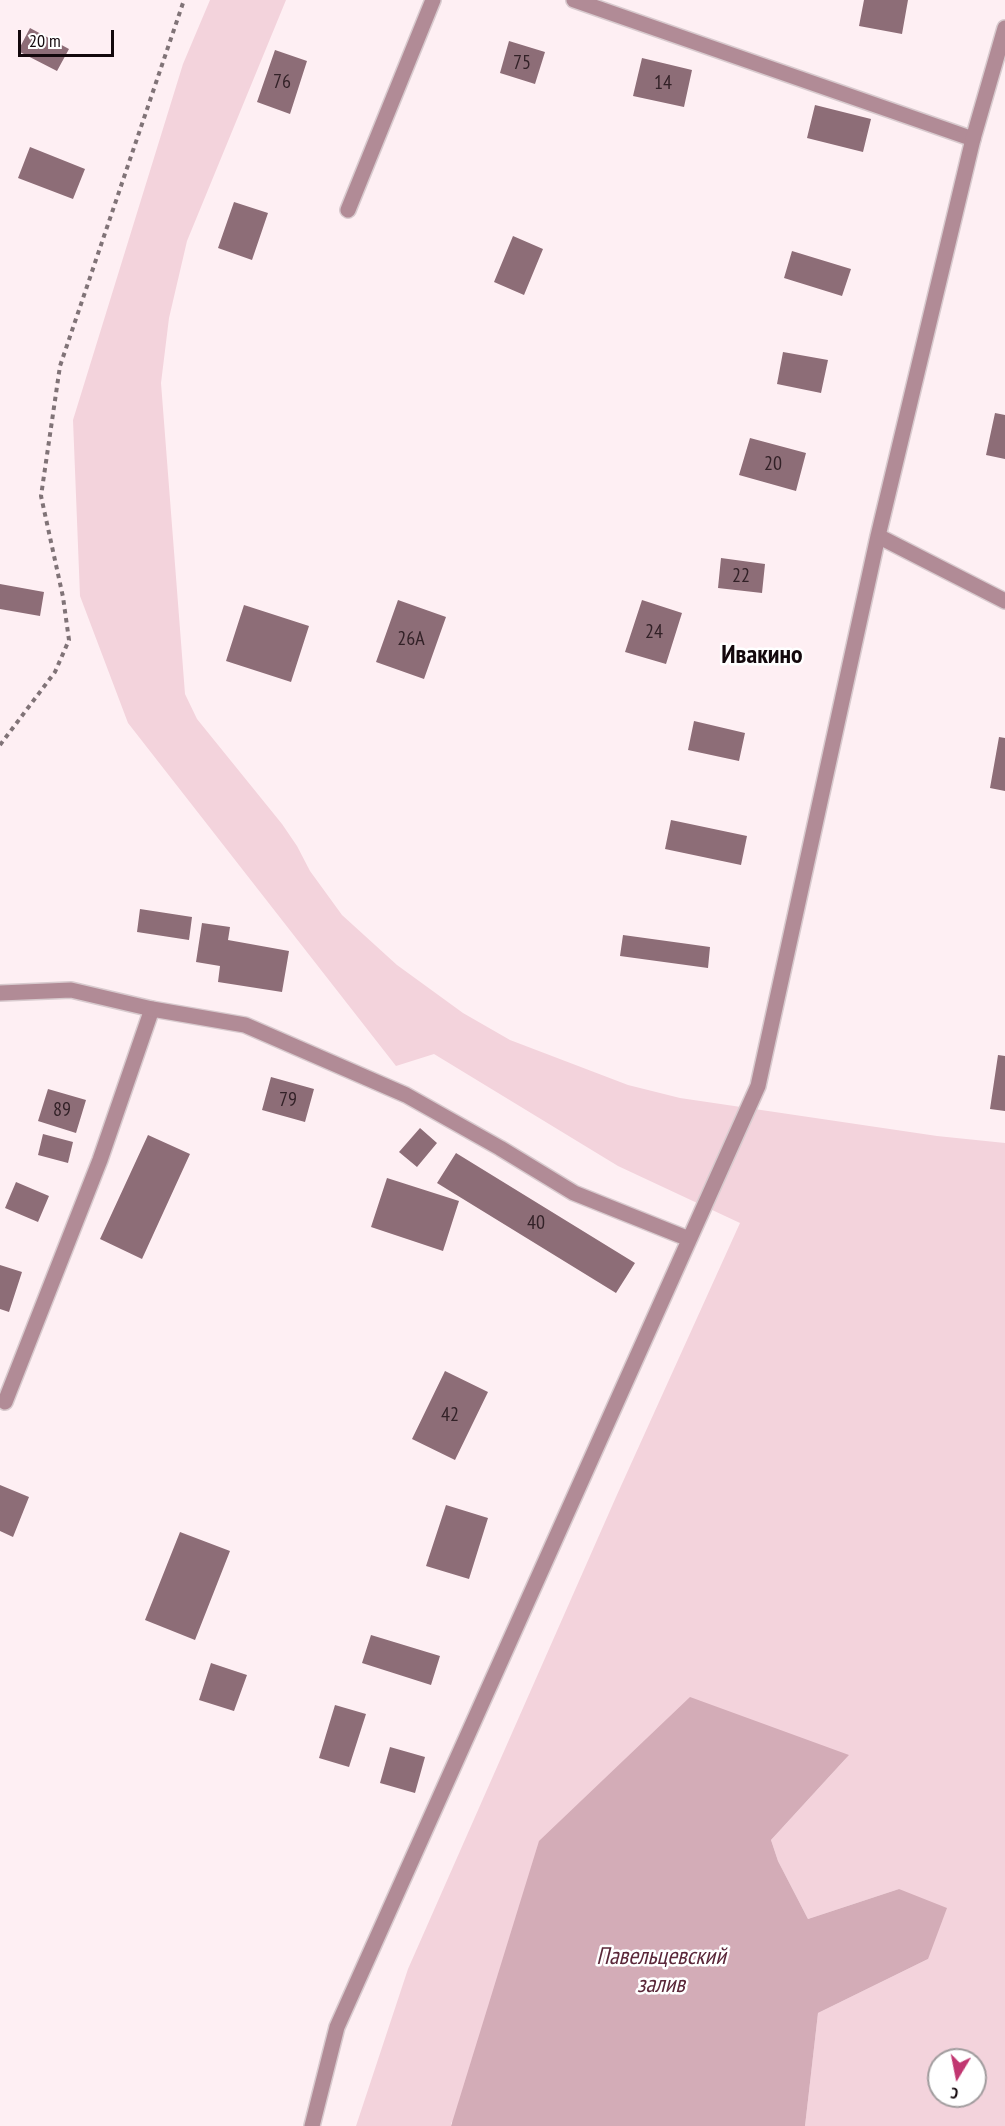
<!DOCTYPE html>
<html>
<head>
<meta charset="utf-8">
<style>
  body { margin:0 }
  #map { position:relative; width:1005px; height:2126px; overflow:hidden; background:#feeff3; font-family:"PT Sans Narrow",sans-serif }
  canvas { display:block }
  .north { position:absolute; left:927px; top:2048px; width:60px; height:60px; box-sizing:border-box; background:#fff; border:2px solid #a19c9e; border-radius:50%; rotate:190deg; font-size:16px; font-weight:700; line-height:24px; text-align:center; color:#13080c }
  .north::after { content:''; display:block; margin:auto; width:21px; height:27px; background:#c13771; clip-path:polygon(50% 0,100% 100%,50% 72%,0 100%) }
  .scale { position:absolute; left:18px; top:30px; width:96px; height:27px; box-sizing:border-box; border:3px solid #13080c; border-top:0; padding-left:8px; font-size:18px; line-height:21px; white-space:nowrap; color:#13080c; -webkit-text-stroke:4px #fff; paint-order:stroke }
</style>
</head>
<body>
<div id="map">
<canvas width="1005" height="2126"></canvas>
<div class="north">С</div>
<div class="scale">20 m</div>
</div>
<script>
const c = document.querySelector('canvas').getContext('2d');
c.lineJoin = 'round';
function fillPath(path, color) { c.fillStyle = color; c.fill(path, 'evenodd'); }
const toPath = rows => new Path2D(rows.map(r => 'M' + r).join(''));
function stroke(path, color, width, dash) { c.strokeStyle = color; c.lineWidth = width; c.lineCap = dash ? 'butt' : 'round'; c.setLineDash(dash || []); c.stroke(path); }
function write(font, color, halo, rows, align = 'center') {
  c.font = font + ' "PT Sans Narrow",sans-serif'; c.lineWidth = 5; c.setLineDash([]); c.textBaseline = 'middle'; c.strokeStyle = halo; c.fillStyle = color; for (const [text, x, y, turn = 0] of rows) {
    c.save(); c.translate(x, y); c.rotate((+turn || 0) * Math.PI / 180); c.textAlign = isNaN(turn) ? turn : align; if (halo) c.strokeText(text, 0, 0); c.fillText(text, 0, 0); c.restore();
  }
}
fillPath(toPath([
  [210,0,286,0,187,241,169,318,161,383,185,694,197,719,282,824,297,846,310,871,342,915,397,965,463,1013,510,1040,628,1085,680,1098,937,1136,1005,1143,1005,2126,805,2126,818,2013,928,1959,899,1889,808,1919,778,1861,771,1840,849,1755,451,2123,451,2126,356,2126,408,1969,616,1497,740,1223,618,1166,434,1054,396,1066,128,723,80,596,73,420,183,64],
  [939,2060,975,2060,975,2096,939,2096]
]), '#f3d3dc');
fillPath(toPath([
  [690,1697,849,1755,771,1840,778,1861,808,1919,899,1889,947,1908,928,1959,818,2013,805,2126,451,2126,539,1841]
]), '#d3acb7');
fillPath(toPath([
  [864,0,908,0,902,34,859,26],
  [30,28,69,49,57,71,18,51],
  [509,41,545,52,535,84,500,73],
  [275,50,307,61,290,114,257,102],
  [642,58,692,70,684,107,633,96],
  [815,105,871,119,863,152,807,138],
  [30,147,85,169,73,199,18,178],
  [234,202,268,213,252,260,218,248],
  [513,236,543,249,524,295,494,282],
  [792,251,851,269,842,296,784,278],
  [783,352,828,360,821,393,777,384],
  [995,413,1005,415,1005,459,986,455],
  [750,438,806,453,796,491,739,475],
  [721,558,765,564,762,593,718,588],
  [0,584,44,592,40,616,0,609],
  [398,600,446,617,424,679,376,662],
  [642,600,682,613,666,664,625,652],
  [244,605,309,626,291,682,226,661],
  [694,721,745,733,739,761,688,750],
  [999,737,1005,738,1005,791,990,788],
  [671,820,747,836,741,865,665,849],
  [140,909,192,917,189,940,137,932],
  [202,923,230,927,228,940,289,951,282,992,218,982,220,966,196,962],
  [623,935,710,947,708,968,620,956],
  [998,1055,1005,1056,1005,1111,990,1109],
  [271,1077,314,1089,305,1122,262,1110],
  [48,1089,86,1100,76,1133,38,1121],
  [420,1128,437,1143,417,1167,399,1152],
  [43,1134,73,1142,68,1163,38,1155],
  [148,1135,190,1154,142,1259,100,1239],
  [456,1153,635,1263,616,1293,437,1183],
  [387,1178,459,1201,443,1251,371,1227],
  [16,1182,49,1196,38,1222,5,1208],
  [0,1265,22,1272,9,1312,0,1309],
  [445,1371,488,1392,455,1460,412,1439],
  [0,1485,29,1497,13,1537,0,1531],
  [446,1505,488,1518,469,1579,426,1566],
  [180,1532,230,1551,195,1640,145,1620],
  [371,1635,440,1656,431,1685,362,1663],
  [211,1663,247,1675,234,1711,199,1700],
  [335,1705,366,1714,349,1767,319,1758],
  [390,1747,425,1757,415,1793,380,1783]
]), '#8d6d77');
const service = toPath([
  [574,0,973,139],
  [348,210,433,0],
  [5,1402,100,1160,152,1009]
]);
const minor = toPath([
  [878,536,1005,601],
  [0,993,71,990,152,1009,245,1025,406,1095,500,1148,574,1193,689,1239],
  [312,2126,337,2027,758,1086,878,536,973,139,1005,28]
]);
stroke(service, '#d8cace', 18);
stroke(minor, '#d8cace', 18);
stroke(toPath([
  [0,745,55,672,69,640,63,597,41,496,60,366,184,0]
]), '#807377', 4, [4.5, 4.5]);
stroke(service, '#b18b96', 15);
stroke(minor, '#b18b96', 15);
write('20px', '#322127', null, [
  ["75",522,63],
  ["76",282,82],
  ["14",663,83],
  ["20",773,464],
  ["22",741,576],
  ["24",654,632],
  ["26А",411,639],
  ["79",288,1100],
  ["89",62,1110],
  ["40",536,1223],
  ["42",450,1415]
]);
write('italic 24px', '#5a2739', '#fff', [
  ["Павельцевский",661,1957],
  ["залив",661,1985]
]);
write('bold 26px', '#13080c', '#fff', [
  ["Ивакино",762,656]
]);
</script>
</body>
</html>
